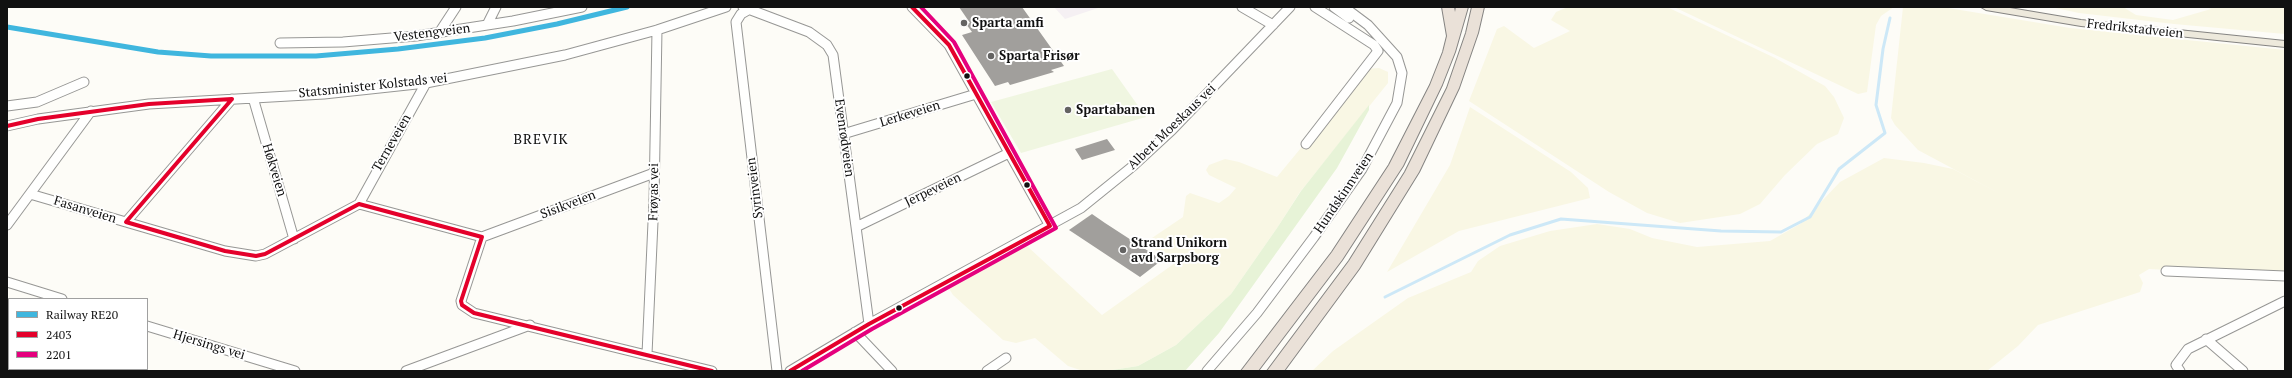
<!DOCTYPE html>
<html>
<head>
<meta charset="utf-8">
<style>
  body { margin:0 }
  #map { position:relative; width:2292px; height:378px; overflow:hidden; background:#fdfcf7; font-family:"PT Serif",serif }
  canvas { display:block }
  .frame { position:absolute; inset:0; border:8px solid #111; pointer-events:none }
  .legend { position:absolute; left:8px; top:298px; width:140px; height:72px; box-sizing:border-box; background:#fff; border:1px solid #a0a0a0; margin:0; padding:5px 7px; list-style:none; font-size:12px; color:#111 }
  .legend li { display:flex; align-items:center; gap:8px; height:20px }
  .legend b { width:20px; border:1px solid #a0a0a0 }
</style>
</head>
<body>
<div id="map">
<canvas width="2292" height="378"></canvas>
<div class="frame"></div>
<ul class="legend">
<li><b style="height:5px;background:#3fb6de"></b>Railway RE20</li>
<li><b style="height:5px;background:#e4002b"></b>2403</li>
<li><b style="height:5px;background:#e5007d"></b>2201</li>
</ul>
</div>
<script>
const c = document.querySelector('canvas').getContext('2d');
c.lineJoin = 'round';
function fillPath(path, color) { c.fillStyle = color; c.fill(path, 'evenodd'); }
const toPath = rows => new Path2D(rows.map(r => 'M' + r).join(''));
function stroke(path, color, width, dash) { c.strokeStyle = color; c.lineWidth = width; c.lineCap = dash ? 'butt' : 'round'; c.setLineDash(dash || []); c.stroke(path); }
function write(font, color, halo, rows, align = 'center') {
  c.font = font + ' "PT Serif",serif'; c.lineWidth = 4; c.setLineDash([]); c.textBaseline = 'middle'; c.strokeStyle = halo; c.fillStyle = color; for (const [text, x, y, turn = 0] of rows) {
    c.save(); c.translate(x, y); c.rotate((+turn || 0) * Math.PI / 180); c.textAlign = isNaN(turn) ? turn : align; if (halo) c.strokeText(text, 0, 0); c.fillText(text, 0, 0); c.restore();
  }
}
fillPath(toPath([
  [1054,7,1101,7,1065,19]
]), '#f5f0f3');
fillPath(toPath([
  [1568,7,1667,7,1775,58,1825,86,1834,97,1844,118,1838,134,1817,144,1785,175,1760,204,1740,214,1680,223,1647,213,1609,192,1469,101,1497,29,1504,26,1534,48,1570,31,1551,20,1556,12],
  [1674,7,1894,7,1881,16,1876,25,1867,92,1858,94],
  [1903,7,1942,7,2070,28,2285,50,2285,276,2149,269,2139,275,2143,283,2140,292,2038,325,2018,346,1987,371,1312,371,1333,351,1408,298,1471,272,1478,261,1500,246,1550,231,1597,224,1630,229,1652,238,1697,247,1770,241,1800,224,1840,182,1884,158,1924,163,1953,169,2006,197,1918,150,1895,125,1891,118],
  [2051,7,2123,7,2136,15,2173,20,2211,9,2207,7,2285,7,2285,34,2174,24,2079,13],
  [1379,68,1388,72,1388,83,1300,192,1277,228,1231,294,1176,345,1138,366,1106,371,1083,371,1068,366,1035,338,1016,343,1003,340,953,295,948,287,1027,246,1102,315,1175,263,1153,248,1149,240,1183,217,1186,196,1190,193,1219,203,1229,196,1236,188,1209,175,1206,170,1209,165,1225,159,1239,162,1277,177,1366,69],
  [1470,107,1571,172,1588,188,1590,198,1459,231,1387,272,1450,165]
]), '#f9f7e4');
fillPath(toPath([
  [1369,105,1369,110,1337,168,1219,333,1185,371,1106,371,1138,366,1176,345,1231,294,1277,228,1301,191]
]), '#e7f3d7');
fillPath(toPath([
  [1112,69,1146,117,1021,153,991,102]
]), '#f0f6e1');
stroke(toPath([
  [1385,297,1510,235,1561,219,1721,231,1781,232,1810,217,1839,169,1885,133,1876,105,1883,49,1890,18]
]), '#cde8f7', 3);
fillPath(toPath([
  [959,7,1022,7,1064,66,1051,70,1054,72,1010,85,1008,82,995,86,962,35,972,32,966,24,970,23],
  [1107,139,1115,150,1082,160,1075,149],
  [1092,214,1105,223,1162,260,1140,277,1069,230]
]), '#a19f9c');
const minor = toPath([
  [743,7,809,32,827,45,833,55,869,324],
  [912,7,949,45,1050,226],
  [1242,7,1273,25],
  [1334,7,1349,18],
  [748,10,741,14,736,22,777,371],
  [487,25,496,7],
  [439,33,456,7],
  [280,43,343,42,416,36,513,21,582,7],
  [254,101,294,239],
  [7,106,37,102,84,82],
  [7,126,38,119,149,104,324,94,426,83,565,55,657,30,726,7],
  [843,134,976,94],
  [1306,144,1378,51,1374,45,1315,7],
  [30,194,225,251,256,256,265,254,359,204,482,237,461,301,462,305,474,313,712,371],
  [359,204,426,83],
  [126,222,232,99],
  [7,225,91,111],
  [856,227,1009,153],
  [482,237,654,173],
  [2166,271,2285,276],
  [7,282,62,299],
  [147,326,295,371],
  [855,332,892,371],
  [2206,339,2243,371],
  [647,354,654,200,657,30],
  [7,365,9,365],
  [20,369,26,371],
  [406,371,530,325],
  [790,371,869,324,1081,208,1133,166,1172,130,1290,7],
  [987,371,1006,358],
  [1207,371,1257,313,1314,237,1362,169,1397,103,1402,73,1397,57,1368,25,1344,7],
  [2180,371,2176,365,2188,349,2285,301]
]);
const major = toPath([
  [1981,7,2004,7,2081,20,2285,41,2285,47,2081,26,1986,10,1981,7]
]);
const highway = toPath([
  [1442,7,1454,7,1455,12,1456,7,1468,7,1455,52,1442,85,1403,166,1342,260,1258,371,1241,371,1332,252,1389,165,1430,85,1443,52,1447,36,1442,7],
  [1472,7,1484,7,1478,33,1459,88,1419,172,1359,269,1284,371,1267,371,1349,261,1405,172,1447,88,1466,33,1472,7]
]);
stroke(minor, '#979795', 11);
stroke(major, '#858482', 2);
stroke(highway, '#858482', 2);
stroke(minor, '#fffffe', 9);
fillPath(major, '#ede9dc');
fillPath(highway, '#eae1d8');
stroke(toPath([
  [232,99,126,222,225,251,256,256,265,254,359,204,482,237,461,301,462,305,474,313,712,371],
  [7,126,38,119,149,104,232,99],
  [790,371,869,324,1050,226,949,45,912,7]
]), '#e4002b', 4);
stroke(toPath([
  [802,371,872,329,1056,228,954,42,921,7]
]), '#e5007d', 4);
stroke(toPath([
  [7,27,158,52,211,56,316,56,398,49,485,38,557,24,627,7]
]), '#3fb6de', 5);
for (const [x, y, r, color] of [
  [964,23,4,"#646362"],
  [991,56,4,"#646362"],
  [967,76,3.5,"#111"],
  [1068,110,4,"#646362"],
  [1027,185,3.5,"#111"],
  [1123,250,4,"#646362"],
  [899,308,3.5,"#111"]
]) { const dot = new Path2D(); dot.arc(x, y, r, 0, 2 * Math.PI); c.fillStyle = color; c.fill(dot); stroke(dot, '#fff', 1.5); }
write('bold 13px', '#111', '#fff', [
  ["Sparta amfi",972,23],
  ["Sparta Frisør",999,56],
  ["Spartabanen",1076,110],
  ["Strand Unikorn",1131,243],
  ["avd Sarpsborg",1131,258]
], 'left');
write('13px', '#111', '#fff', [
  ["Fredrikstadveien",2135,29,6],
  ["Vestengveien",432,33,-7],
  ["Statsminister Kolstads vei",373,86,-6],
  ["Lerkeveien",910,114,-17],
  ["Albert Moeskaus vei",1172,127,-44],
  ["Evenrødveien",844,138,82],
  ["Terneveien",392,143,-60],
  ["Høkveien",274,170,73],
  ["Syrinveien",755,188,-97],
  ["Jerpeveien",933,190,-26],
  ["Frøyas vei",654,192,-89],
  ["Hundskinnveien",1344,193,-56],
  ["Sisikveien",568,205,-21],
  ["Fasanveien",85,210,17],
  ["Hjersings vei",209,345,17]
]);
c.letterSpacing = '1px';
write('14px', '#111', '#fff', [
  ["BREVIK",541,140]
]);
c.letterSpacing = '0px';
</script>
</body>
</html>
